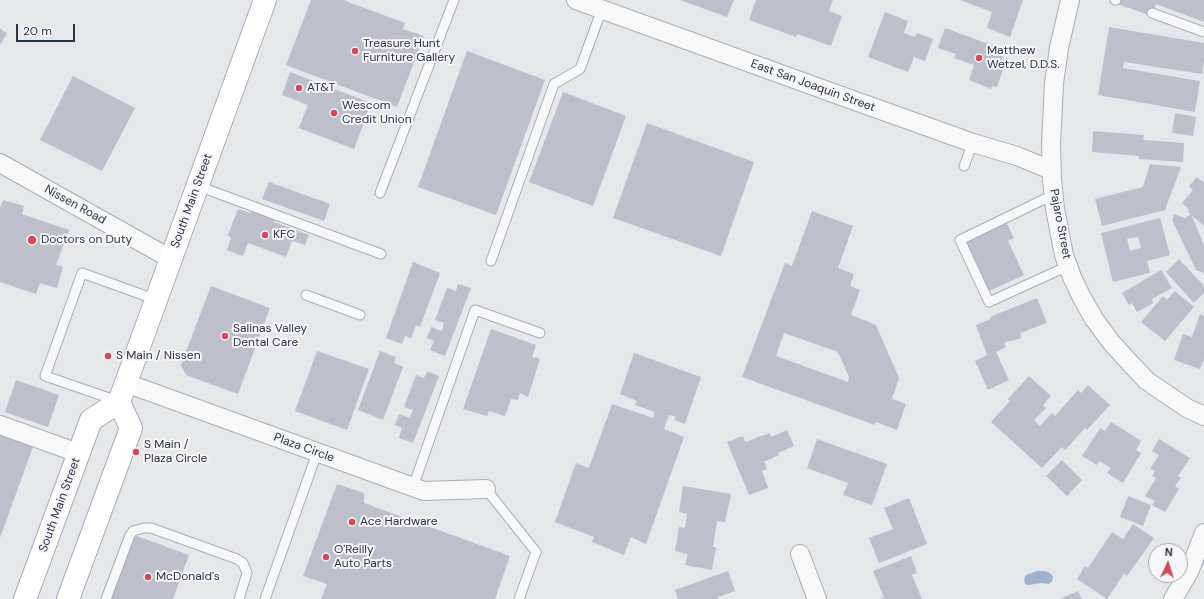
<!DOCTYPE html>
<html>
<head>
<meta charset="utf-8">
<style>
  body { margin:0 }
  #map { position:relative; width:1204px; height:599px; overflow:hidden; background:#e4e7ec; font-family:"DM Sans",sans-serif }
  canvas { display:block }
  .north { position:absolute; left:1148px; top:543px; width:40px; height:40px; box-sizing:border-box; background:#f4f6f9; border:1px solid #a4a8b1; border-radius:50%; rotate:4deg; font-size:11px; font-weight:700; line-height:16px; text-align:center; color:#2b3445 }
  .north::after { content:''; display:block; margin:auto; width:14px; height:18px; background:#d1495b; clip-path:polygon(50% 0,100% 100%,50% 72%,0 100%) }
  .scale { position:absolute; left:16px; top:24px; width:59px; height:18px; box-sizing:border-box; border:2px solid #2b3445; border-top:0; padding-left:5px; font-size:12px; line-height:14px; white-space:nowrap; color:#2b3445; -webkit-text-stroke:3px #f4f6f9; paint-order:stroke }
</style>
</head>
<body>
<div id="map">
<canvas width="1204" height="599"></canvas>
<div class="north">N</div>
<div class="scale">20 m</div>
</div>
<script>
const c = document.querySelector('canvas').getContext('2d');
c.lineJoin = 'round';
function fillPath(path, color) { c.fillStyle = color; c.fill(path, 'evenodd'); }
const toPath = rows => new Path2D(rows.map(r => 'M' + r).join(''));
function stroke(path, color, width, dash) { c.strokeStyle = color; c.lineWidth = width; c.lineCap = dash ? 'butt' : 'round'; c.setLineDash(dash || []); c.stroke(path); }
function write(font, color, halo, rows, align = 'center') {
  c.font = font + ' "DM Sans",sans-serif'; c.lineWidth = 4; c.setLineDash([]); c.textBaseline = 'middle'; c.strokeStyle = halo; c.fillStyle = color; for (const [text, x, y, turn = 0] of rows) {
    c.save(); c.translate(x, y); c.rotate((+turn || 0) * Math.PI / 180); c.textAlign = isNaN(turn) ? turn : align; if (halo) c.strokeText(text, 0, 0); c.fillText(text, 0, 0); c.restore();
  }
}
fillPath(toPath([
  [1037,571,1045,571,1050,573,1053,577,1052,581,1049,584,1041,583,1029,585,1025,584,1024,579,1026,575]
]), '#9fb4cc');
fillPath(toPath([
  [311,0,343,0,405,23,403,29,424,36,397,107,286,65],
  [680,0,734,0,727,17],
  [756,0,833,0,829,11,842,16,831,46,797,34,796,37,749,20],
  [960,0,1023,0,1010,37,987,28,992,12],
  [1116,0,1204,0,1204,22,1156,4,1152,16,1115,3],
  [885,12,908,21,904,33,915,37,917,33,933,39,925,61,914,57,908,72,868,57],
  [1109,27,1204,43,1204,62,1202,74,1124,62,1123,68,1200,81,1195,112,1098,95],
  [945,28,1005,50,1002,59,1006,60,997,87,992,86,991,89,969,80,974,65,954,58,956,54,938,48],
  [0,29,7,33,0,45],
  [467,51,545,80,496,215,418,187],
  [290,72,371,103,354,149,299,128,308,105,282,95],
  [73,76,135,108,102,171,40,140],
  [563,92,626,116,593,206,529,182],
  [1175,113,1196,117,1193,136,1172,133],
  [647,123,754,162,721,256,613,218],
  [1093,131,1144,135,1143,140,1184,143,1183,162,1139,159,1139,156,1092,152],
  [1150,164,1181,167,1165,210,1102,226,1095,199,1143,187],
  [1197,177,1204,183,1204,226,1188,212,1189,209,1182,203,1193,190,1189,186],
  [269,182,330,204,324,221,262,199],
  [3,200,24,206,22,214,69,230,56,265,63,267,57,288,40,283,36,294,0,282,0,208],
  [238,209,251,213,252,211,275,219,274,222,309,235,305,245,292,241,286,257,248,243,243,256,227,250,231,238,228,235],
  [812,211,853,226,838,268,854,274,850,286,860,290,851,315,876,325,899,378,892,399,906,404,897,430,876,422,875,425,742,377,785,263,792,266],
  [784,333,838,352,849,377,848,382,776,356],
  [1174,214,1185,218,1191,214,1204,245,1204,273,1196,270,1172,220],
  [1160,218,1170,255,1147,261,1150,273,1113,282,1101,233],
  [1138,237,1141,248,1130,251,1127,239],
  [1005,220,1014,238,1008,241,1024,275,989,291,965,239],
  [1179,259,1204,286,1204,293,1194,303,1166,272],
  [413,262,440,273,420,327,416,325,411,338,405,336,402,344,386,338],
  [1161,270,1172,288,1152,299,1153,303,1137,312,1132,303,1129,305,1122,293],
  [458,284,471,288,445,356,430,350,434,341,427,338,431,327,442,331,444,323,435,320,447,288,456,291],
  [211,286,270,308,238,394,186,375,181,365],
  [1175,291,1194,307,1165,341,1141,322,1163,296,1167,300],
  [1037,298,1047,323,1020,333,1021,338,1004,343,1006,347,996,352,1009,380,988,390,975,361,987,355,976,325,991,319,990,317],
  [1200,314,1204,316,1204,359,1200,369,1174,360,1183,334,1192,337],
  [491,329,536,345,532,357,540,359,528,397,520,393,518,400,511,399,505,416,489,411,487,416,463,409],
  [317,351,369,369,347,430,295,411],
  [380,351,396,357,394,363,403,367,383,420,358,410],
  [634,353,701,377,685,424,674,420,676,417,669,415,664,429,684,437,646,544,631,537,624,555,592,542,594,537,555,522,576,463,589,468,612,404,653,418,655,412,635,405,637,401,620,394],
  [427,371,439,376,413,443,399,438,402,428,395,425,399,414,410,418,413,410,404,407,416,375,424,378],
  [1029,376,1051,396,1043,405,1046,408,1034,420,1040,426,1052,413,1055,416,1078,390,1081,393,1088,385,1110,405,1087,430,1085,428,1065,450,1062,447,1042,468,991,422,1010,401,1008,399],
  [16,380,59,395,48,427,5,412],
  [1111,422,1141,441,1136,450,1141,453,1123,483,1107,473,1111,468,1099,461,1097,465,1082,456,1100,428,1105,431],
  [787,430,794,446,778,453,779,455,764,462,767,469,762,471,768,488,749,495,727,442,743,436,745,442,770,433,771,437],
  [0,431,34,444,0,538],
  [817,439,887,464,872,505,843,495,848,483,807,468],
  [1159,439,1190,458,1178,476,1181,478,1175,486,1179,489,1165,512,1152,505,1155,501,1145,496,1156,478,1152,476,1155,471,1150,469,1159,455,1152,451],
  [1062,460,1082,480,1067,496,1046,476],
  [337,484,364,493,364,503,510,556,495,599,321,599,327,584,303,576],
  [683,486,731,494,725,522,717,521,713,547,716,547,712,570,685,565,688,554,675,551,679,527,685,528,687,514,679,512],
  [1128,496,1151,505,1143,526,1120,517],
  [909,498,927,544,879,563,869,538,893,529,884,508],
  [1133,524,1154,538,1127,576,1124,574,1107,599,1077,579,1085,566,1088,568,1112,532,1123,539],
  [134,535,189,555,173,599,109,599],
  [911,556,917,573,912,575,922,599,880,599,884,597,873,571],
  [728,571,735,591,718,597,719,599,678,599,675,590],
  [1078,591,1082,599,1059,599]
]), '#bbc0ca');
const lane = toPath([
  [1115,0,1116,0],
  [1152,13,1204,32],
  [964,166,973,143],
  [198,186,381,254],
  [380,193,454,0],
  [1053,195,960,240,989,302,1068,266],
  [491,261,554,84,580,69,602,9],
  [306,295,360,315],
  [118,401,45,376,82,273,157,300],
  [413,487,475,310,540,333],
  [486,489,536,552,519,599],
  [106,599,130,535,133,531,144,528,151,528,237,559,243,563,247,573,239,599],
  [265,599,317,453]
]);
const street = toPath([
  [576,0,847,98,973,143,1017,156,1051,170],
  [1070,0,1059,48,1054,83,1051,144,1052,180,1055,209,1064,255,1072,277,1081,296,1094,319,1111,342,1129,362,1147,381,1187,408,1204,416],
  [0,163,171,259],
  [126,383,424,491,486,489],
  [0,425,78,453],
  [800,554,817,599],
  [1173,599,1189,572,1204,533]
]);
const secondary = toPath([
  [25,599,91,420,119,402,265,0],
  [68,599,131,428,119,402]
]);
stroke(lane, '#a9aeb7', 11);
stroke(street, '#a9aeb7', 20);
stroke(secondary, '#a9aeb7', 24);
stroke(lane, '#f7f8fa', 9);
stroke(street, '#f7f8fa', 18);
stroke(secondary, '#fff', 22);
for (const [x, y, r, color] of [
  [355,51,4,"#d1495b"],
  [979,58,4,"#d1495b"],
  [299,88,4,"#d1495b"],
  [334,113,4,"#d1495b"],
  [265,235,4,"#d1495b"],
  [32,240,5,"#d1495b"],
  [225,336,4,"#d1495b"],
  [108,356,4,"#d1495b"],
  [136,452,4,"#d1495b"],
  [352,522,4,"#d1495b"],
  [326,557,4,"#d1495b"],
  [148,577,4,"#d1495b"]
]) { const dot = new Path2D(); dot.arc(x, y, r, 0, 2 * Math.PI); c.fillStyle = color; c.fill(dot); stroke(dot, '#f4f6f9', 1.5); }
write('12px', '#2b3445', '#f4f6f9', [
  ["Treasure Hunt",363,44],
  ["Furniture Gallery",363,58],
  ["Matthew",987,51],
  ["Wetzel, D.D.S.",987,65],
  ["AT&T",307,88],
  ["Wescom",342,106],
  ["Credit Union",342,120],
  ["KFC",273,235],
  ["Doctors on Duty",41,240],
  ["Salinas Valley",233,329],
  ["Dental Care",233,343],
  ["S Main / Nissen",116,356],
  ["S Main /",144,445],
  ["Plaza Circle",144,459],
  ["Ace Hardware",360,522],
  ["O'Reilly",334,550],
  ["Auto Parts",334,564],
  ["McDonald's",156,577]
], 'left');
write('12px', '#2b3445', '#f4f6f9', [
  ["East San Joaquin Street",813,86,20],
  ["South Main Street",192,201,-70],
  ["Nissen Road",75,205,29],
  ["Pajaro Street",1060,224,79],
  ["Plaza Circle",304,448,20],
  ["South Main Street",60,505,-70]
]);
</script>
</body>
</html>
